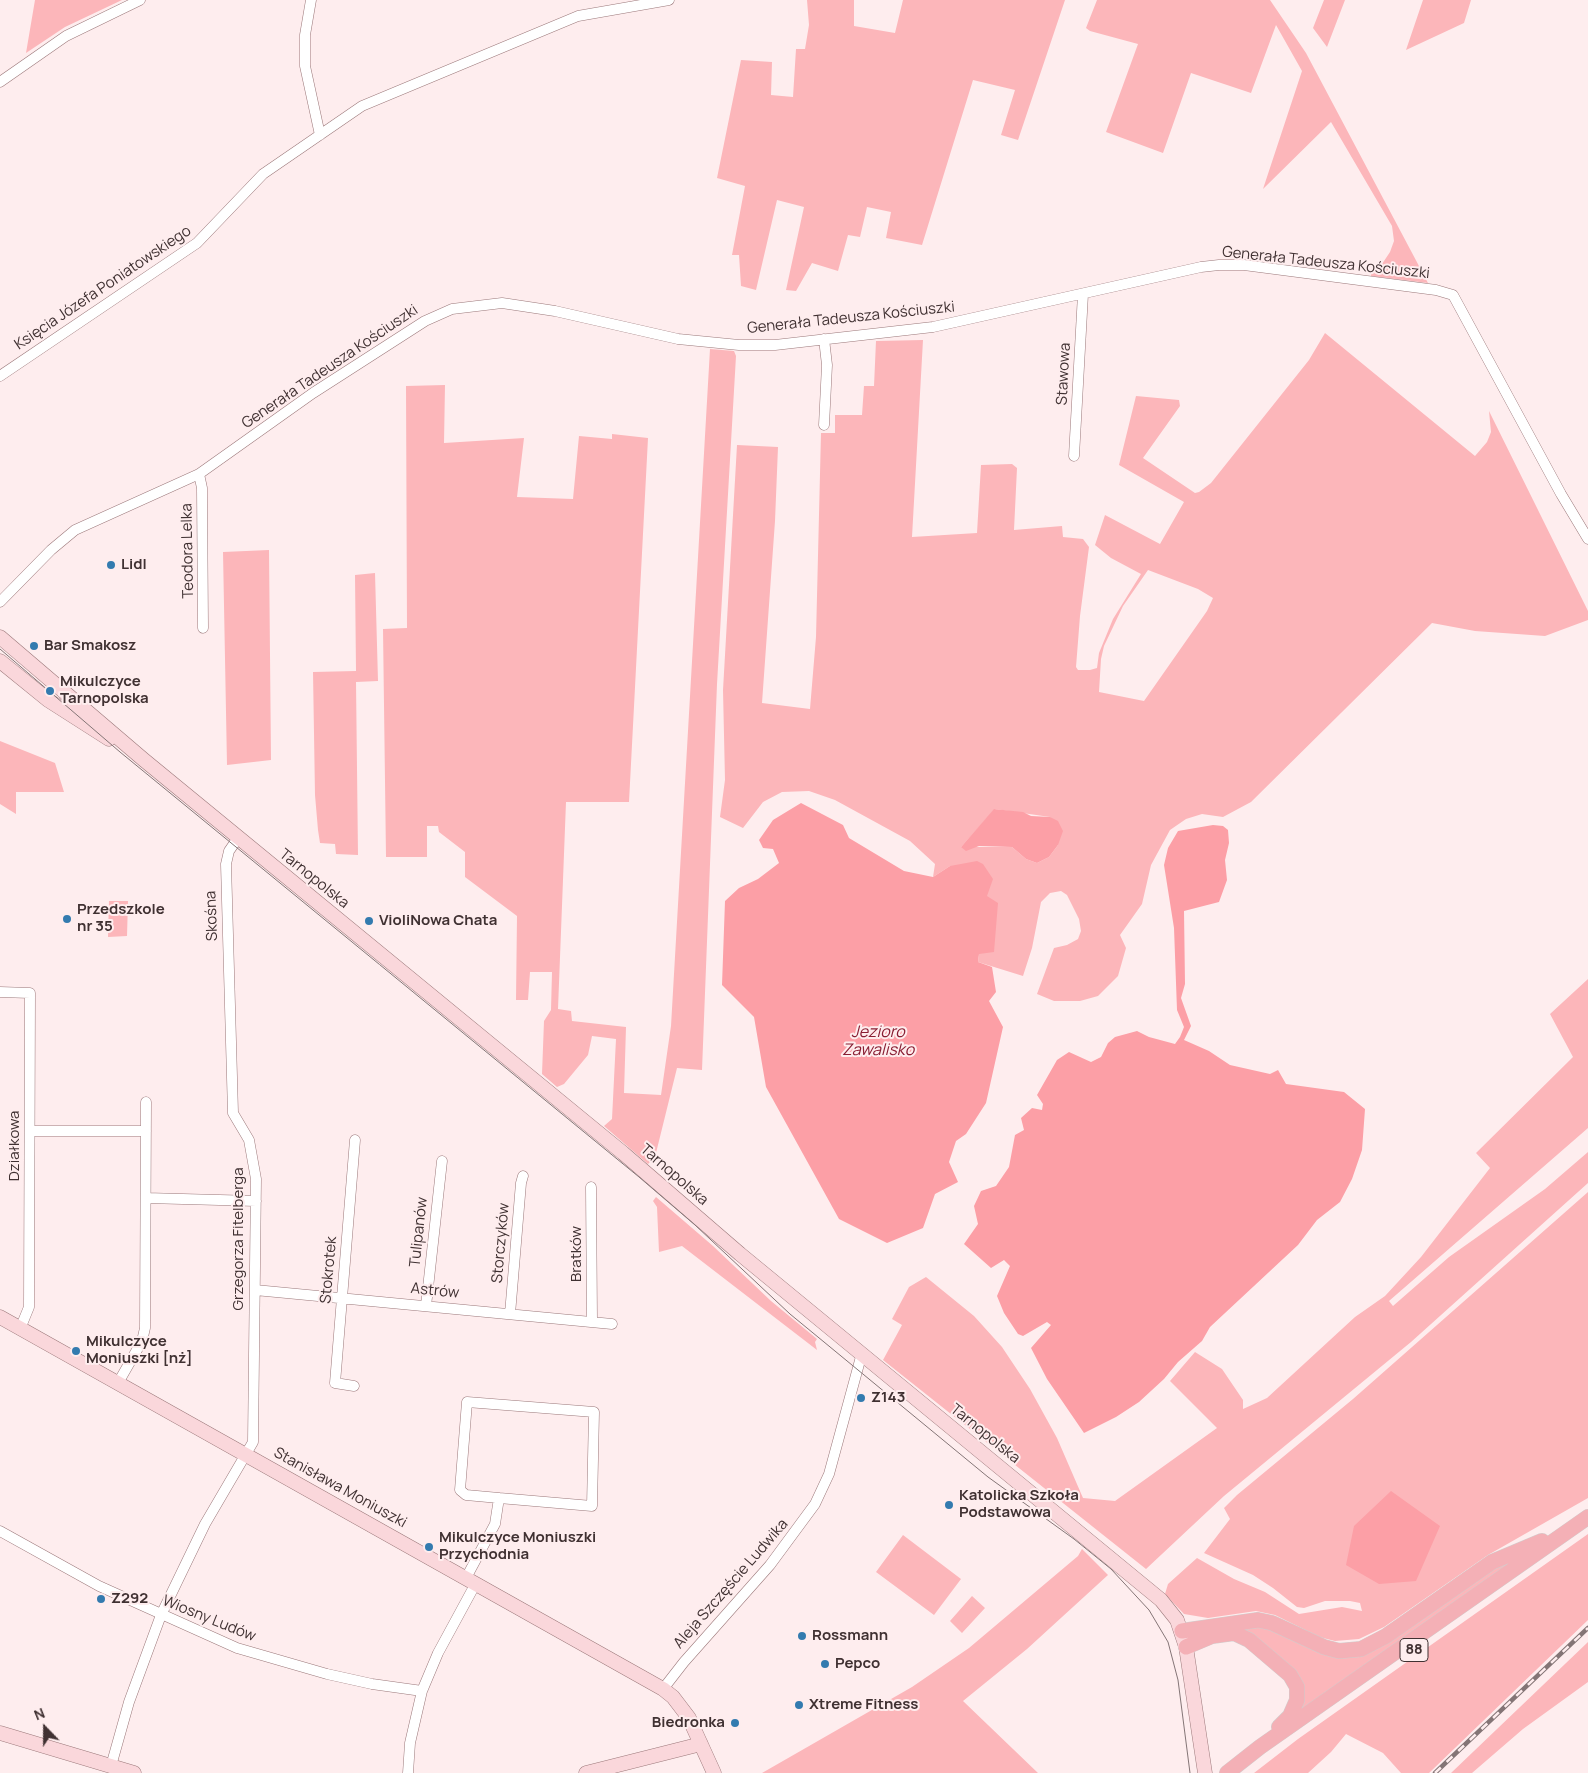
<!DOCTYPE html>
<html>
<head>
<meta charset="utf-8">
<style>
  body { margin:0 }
  #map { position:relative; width:1588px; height:1773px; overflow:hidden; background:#feedee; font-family:Manrope,sans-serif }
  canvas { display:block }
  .north { position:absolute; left:20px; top:1703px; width:50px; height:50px; -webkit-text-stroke:4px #feedee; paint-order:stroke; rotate:338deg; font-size:14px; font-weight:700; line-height:20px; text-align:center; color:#403132 }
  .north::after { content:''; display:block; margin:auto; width:18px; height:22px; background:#403132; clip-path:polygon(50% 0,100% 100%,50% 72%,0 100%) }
</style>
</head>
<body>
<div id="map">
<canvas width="1588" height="1773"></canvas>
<div class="north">N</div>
</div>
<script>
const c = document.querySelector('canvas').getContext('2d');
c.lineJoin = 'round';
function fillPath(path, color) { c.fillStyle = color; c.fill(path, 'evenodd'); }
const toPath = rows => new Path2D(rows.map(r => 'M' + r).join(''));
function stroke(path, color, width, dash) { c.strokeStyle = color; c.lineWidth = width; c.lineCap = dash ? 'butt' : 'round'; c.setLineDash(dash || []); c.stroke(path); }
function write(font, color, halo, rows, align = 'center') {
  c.font = font + ' Manrope,sans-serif'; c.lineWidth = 4; c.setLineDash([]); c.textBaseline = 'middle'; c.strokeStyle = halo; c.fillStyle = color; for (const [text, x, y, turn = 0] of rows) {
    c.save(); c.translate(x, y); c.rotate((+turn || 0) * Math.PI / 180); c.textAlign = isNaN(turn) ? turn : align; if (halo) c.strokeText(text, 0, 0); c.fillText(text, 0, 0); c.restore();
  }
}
fillPath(toPath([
  [35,0,122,0,65,27,26,53],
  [807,0,854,0,854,26,895,33,903,0,1065,0,1018,140,1001,135,1015,90,973,80,922,245,886,238,891,212,867,207,860,237,848,235,838,271,812,263,796,291,786,290,804,207,777,200,756,290,741,286,739,255,732,255,745,186,717,178,741,60,772,62,771,95,793,97,796,49,805,49,809,25],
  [1097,0,1270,0,1306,53,1428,283,1371,276,1371,269,1382,264,1390,252,1394,241,1392,226,1331,122,1263,189,1302,71,1276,25,1251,93,1191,73,1163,153,1106,132,1138,44,1090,31,1086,28],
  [1324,0,1345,0,1327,47,1313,28],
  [1423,0,1471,0,1464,23,1406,50],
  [1325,333,1475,456,1487,442,1491,432,1489,411,1588,611,1588,620,1545,636,1475,631,1432,623,1251,802,1223,817,1202,814,1186,819,1170,830,1151,865,1142,904,1120,935,1126,948,1118,976,1098,996,1080,1001,1054,1001,1037,994,1054,948,1067,945,1078,939,1081,931,1079,919,1067,895,1061,891,1050,893,1041,902,1032,948,1023,976,978,962,987,896,950,866,933,877,935,864,910,841,835,800,809,791,782,792,763,802,743,828,720,817,725,780,723,690,737,445,778,447,775,521,762,703,810,709,816,637,821,433,835,433,835,415,862,415,864,386,874,386,876,341,923,340,912,537,977,533,981,465,1012,464,1017,468,1014,530,1062,526,1063,537,1083,539,1089,547,1080,616,1076,667,1078,670,1090,670,1097,668,1099,653,1113,619,1141,574,1111,558,1095,545,1105,515,1160,544,1184,502,1119,465,1136,396,1179,400,1180,406,1143,458,1195,493,1199,492,1211,483,1309,360],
  [1148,570,1198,589,1213,598,1207,611,1144,701,1099,692,1101,659,1104,646,1123,606],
  [995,809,1050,817,1058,845,1049,857,1037,863,1026,859,1012,847,961,847],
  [710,349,734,351,736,356,717,684,702,1070,677,1068,655,1157,648,1164,604,1126,612,1119,616,1039,592,1036,588,1055,564,1084,557,1087,542,1074,544,1021,551,1010,552,972,530,972,528,1000,516,1000,517,916,465,877,465,852,439,832,438,826,427,826,427,857,386,857,383,629,407,628,406,386,445,385,444,443,524,438,517,497,573,499,579,436,612,439,612,434,648,438,629,802,566,802,558,1009,571,1011,572,1021,626,1027,624,1093,661,1095,671,1026],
  [269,550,271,760,227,765,223,552],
  [375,573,378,681,356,682,358,855,336,854,335,844,320,843,318,830,315,795,313,672,356,671,355,575],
  [0,741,55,763,64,792,16,792,16,814,0,804],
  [109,901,128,901,127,936,108,937],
  [1588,979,1588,1128,1389,1301,1393,1306,1449,1257,1545,1189,1588,1152,1588,1183,1411,1342,1224,1496,1146,1569,883,1360,902,1325,892,1319,909,1287,926,1277,974,1316,1002,1347,1030,1389,1057,1438,1083,1498,1115,1501,1217,1428,1170,1381,1195,1352,1222,1369,1243,1400,1243,1409,1267,1398,1355,1317,1385,1296,1421,1257,1490,1168,1476,1153,1573,1057,1550,1014],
  [1588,1192,1588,1498,1488,1555,1384,1627,1359,1639,1335,1641,1319,1637,1275,1615,1256,1611,1208,1618,1184,1614,1165,1594,1168,1584,1197,1558,1234,1579,1265,1592,1299,1614,1342,1607,1362,1611,1360,1603,1350,1601,1325,1601,1304,1608,1297,1607,1273,1588,1253,1575,1204,1553,1230,1519,1224,1508,1237,1495,1353,1399],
  [656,1197,713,1246,771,1301,817,1339,815,1342,817,1350,682,1246,659,1252,657,1207,653,1201],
  [1588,1534,1588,1620,1429,1773,1401,1773,1383,1753,1346,1734,1331,1752,1308,1773,1254,1773,1298,1739],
  [903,1535,961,1579,934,1615,876,1572],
  [1082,1549,1108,1575,1027,1649,963,1701,1038,1773,762,1773,912,1687,969,1648,1078,1556],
  [1521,1558,1299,1712,1301,1701,1261,1645,1194,1634,1255,1624,1341,1655,1486,1571],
  [972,1596,985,1608,962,1633,950,1621],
  [1588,1642,1588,1682,1523,1729,1472,1773,1451,1773]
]), '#fcb6ba');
fillPath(toPath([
  [801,803,843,825,849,838,904,871,933,877,950,866,977,861,983,864,993,879,987,896,998,903,994,952,979,954,978,962,992,967,996,992,989,1001,1003,1027,986,1103,966,1134,956,1141,949,1162,958,1182,935,1194,923,1228,887,1243,839,1219,766,1087,754,1017,722,985,725,901,739,888,758,879,779,863,773,849,763,848,759,840,773,820],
  [994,809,1023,812,1031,816,1050,817,1058,821,1063,831,1058,845,1049,857,1037,863,1026,859,1012,847,979,846,966,851,961,847],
  [1213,825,1223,826,1228,830,1229,843,1225,860,1227,880,1219,902,1184,911,1185,984,1181,998,1191,1026,1184,1040,1209,1051,1230,1065,1270,1074,1278,1070,1286,1084,1344,1092,1365,1109,1362,1150,1352,1179,1340,1202,1317,1220,1298,1245,1210,1327,1202,1341,1178,1362,1164,1379,1139,1402,1116,1417,1084,1433,1047,1379,1031,1348,1051,1325,1047,1322,1023,1336,1018,1334,1004,1313,997,1296,1010,1266,1004,1260,991,1268,964,1244,978,1224,974,1206,981,1191,996,1186,1009,1167,1015,1135,1024,1130,1021,1118,1032,1108,1042,1110,1043,1104,1037,1095,1057,1060,1069,1052,1091,1062,1101,1057,1108,1043,1115,1037,1137,1031,1149,1037,1175,1044,1180,1037,1184,1027,1177,1010,1174,928,1164,865,1168,848,1178,831],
  [1391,1491,1440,1526,1416,1581,1379,1584,1346,1565,1354,1526]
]), '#fc9fa6');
const street = toPath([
  [311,0,305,35,305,66,320,135],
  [0,82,66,36,140,0],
  [0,376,197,243,263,174,362,106,578,16,669,0],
  [824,425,827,365,824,339],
  [1074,456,1083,294],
  [199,474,202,488,203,628],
  [0,602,51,550,75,530,199,474,313,393,425,321,452,309,502,303,555,311,678,339,739,345,775,345,933,327,1201,267,1219,265,1244,265,1436,290,1453,295,1561,494,1588,539],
  [0,992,30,993,29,1307,20,1329],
  [30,1131,146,1131],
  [591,1187,592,1321],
  [146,1198,256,1201],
  [255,1290,612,1324],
  [426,1306,442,1161],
  [510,1314,521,1183,523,1176],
  [118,1383,142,1341,145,1328,146,1102],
  [354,1386,335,1383,355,1140],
  [0,1531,99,1586,237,1648,327,1674,372,1684,422,1691],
  [466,1578,495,1524,499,1498,466,1495,460,1490,467,1402,594,1412,592,1506,499,1498],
  [663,1689,684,1662,770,1565,815,1504,829,1474,862,1353],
  [111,1766,129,1702,161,1615,205,1524,253,1442,256,1179,249,1140,233,1113,226,864,229,851,238,838],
  [408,1773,410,1743,422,1691,438,1653,476,1583]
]);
const secondary = toPath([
  [0,637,144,760,623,1153,740,1254,1161,1600,1177,1620,1186,1647,1205,1773],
  [0,661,48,700,109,739],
  [0,1317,663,1689,673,1697,689,1718,714,1773],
  [0,1733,134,1773],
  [586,1773,701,1744]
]);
const primary = toPath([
  [1182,1631,1258,1620,1272,1623,1324,1647,1339,1651,1361,1649,1386,1636,1492,1562,1542,1541],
  [1186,1647,1212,1636,1234,1633,1249,1640,1290,1675,1297,1687,1297,1700,1290,1716,1279,1727],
  [1227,1773,1260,1747,1588,1517]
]);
stroke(street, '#9b787a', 11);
stroke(secondary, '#9b787a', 15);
stroke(primary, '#d1cece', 16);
stroke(street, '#fff', 10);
stroke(secondary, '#fad7db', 14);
stroke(primary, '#f4b0b6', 15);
stroke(toPath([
  [0,649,120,752,639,1177,695,1225,790,1314,988,1477,1074,1539,1111,1569,1149,1610,1168,1642,1178,1680,1190,1773]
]), '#847576', 1);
const rail = toPath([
  [1435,1773,1588,1628]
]);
stroke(rail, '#847576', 4.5);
stroke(rail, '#feedee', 2.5, [8]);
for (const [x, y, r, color] of [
  [111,565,5,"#337baf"],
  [34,646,5,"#337baf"],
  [50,691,5,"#337baf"],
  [67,919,5,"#337baf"],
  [369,921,5,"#337baf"],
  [76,1351,5,"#337baf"],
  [861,1398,5,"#337baf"],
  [949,1505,5,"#337baf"],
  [429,1547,5,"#337baf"],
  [101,1599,5,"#337baf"],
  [802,1636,5,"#337baf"],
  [825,1664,5,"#337baf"],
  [799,1705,5,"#337baf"],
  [735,1723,5,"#337baf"]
]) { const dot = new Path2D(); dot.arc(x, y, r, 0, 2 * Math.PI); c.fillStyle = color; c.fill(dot); stroke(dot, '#feedee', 2); }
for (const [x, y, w] of [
  [1414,1650,28]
]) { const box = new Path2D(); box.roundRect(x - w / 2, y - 11.5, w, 23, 4); c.fillStyle = '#feedee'; c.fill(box); stroke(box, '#403132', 1); }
write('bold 14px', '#403132', null, [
  ["88",1414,1650]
]);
write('15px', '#403132', '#feedee', [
  ["Generała Tadeusza Kościuszki",1326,263,6],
  ["Księcia Józefa Poniatowskiego",103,288,-34],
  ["Generała Tadeusza Kościuszki",851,318,-6],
  ["Generała Tadeusza Kościuszki",330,367,-34],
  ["Stawowa",1064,374,-87],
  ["Teodora Lelka",188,551,-91],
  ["Tarnopolska",314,879,39],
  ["Skośna",212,916,-92],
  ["Działkowa",15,1146,-90],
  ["Tarnopolska",674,1175,41],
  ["Tulipanów",419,1232,-84],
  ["Grzegorza Fitelberga",239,1239,-90],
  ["Storczyków",501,1243,-85],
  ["Bratków",577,1254,-90],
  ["Stokrotek",329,1270,-85],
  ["Astrów",435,1291,6],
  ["Tarnopolska",985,1434,39],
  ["Stanisława Moniuszki",340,1488,29],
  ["Aleja Szczęście Ludwika",731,1584,-49],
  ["Wiosny Ludów",209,1619,22]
]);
write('bold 15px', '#403132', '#feedee', [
  ["Lidl",121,565],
  ["Bar Smakosz",44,646],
  ["Mikulczyce",60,682],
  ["Tarnopolska",60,699],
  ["Przedszkole",77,910],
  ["nr 35",77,927],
  ["VioliNowa Chata",379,921],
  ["Mikulczyce",86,1342],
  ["Moniuszki [nż]",86,1359],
  ["Z143",871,1398],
  ["Katolicka Szkoła",959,1496],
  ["Podstawowa",959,1513],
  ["Mikulczyce Moniuszki",439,1538],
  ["Przychodnia",439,1555],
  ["Z292",111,1599],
  ["Rossmann",812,1636],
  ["Pepco",835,1664],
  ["Xtreme Fitness",809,1705],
  ["Biedronka",725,1723,"right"]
], 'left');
write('italic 16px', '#891e33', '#feedee', [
  ["Jezioro",878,1033],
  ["Zawalisko",878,1051]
]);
</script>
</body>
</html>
